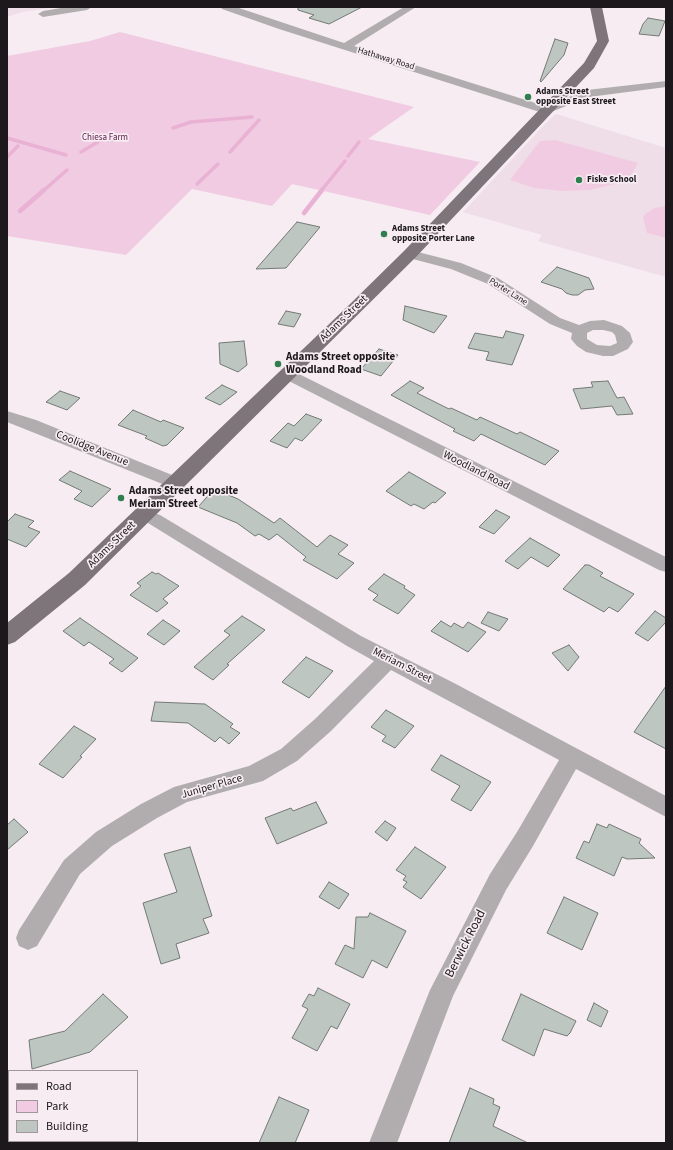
<!DOCTYPE html>
<html>
<head>
<meta charset="utf-8">
<style>
  body { margin:0 }
  #map { position:relative; width:673px; height:1150px; overflow:hidden; background:#f6ecf2; font-family:"Source Sans 3",sans-serif }
  canvas { display:block }
  .frame { position:absolute; inset:0; border:8px solid #1c181b; pointer-events:none }
  .legend { position:absolute; left:8px; top:1070px; width:130px; height:72px; box-sizing:border-box; background:#f6ecf2; border:1px solid #9f979c; margin:0; padding:5px 7px; list-style:none; font-size:12px; color:#1c181b }
  .legend li { display:flex; align-items:center; gap:8px; height:20px }
  .legend b { width:20px; border:1px solid #9f979c }
</style>
</head>
<body>
<div id="map">
<canvas width="673" height="1150"></canvas>
<div class="frame"></div>
<ul class="legend">
<li><b style="height:5px;background:#7d757a"></b>Road</li>
<li><b style="height:11px;background:#f1cbe2"></b>Park</li>
<li><b style="height:11px;background:#bdc6c0"></b>Building</li>
</ul>
</div>
<script>
const c = document.querySelector('canvas').getContext('2d');
c.lineJoin = 'round';
function fillPath(path, color) { c.fillStyle = color; c.fill(path, 'evenodd'); }
const toPath = rows => new Path2D(rows.map(r => 'M' + r).join(''));
function stroke(path, color, width, dash) { c.strokeStyle = color; c.lineWidth = width; c.lineCap = dash ? 'butt' : 'round'; c.setLineDash(dash || []); c.stroke(path); }
function write(font, color, halo, rows, align = 'center') {
  c.font = font + ' "Source Sans 3",sans-serif'; c.lineWidth = 3.5; c.setLineDash([]); c.textBaseline = 'middle'; c.strokeStyle = halo; c.fillStyle = color; for (const [text, x, y, turn = 0] of rows) {
    c.save(); c.translate(x, y); c.rotate((+turn || 0) * Math.PI / 180); c.textAlign = isNaN(turn) ? turn : align; if (halo) c.strokeText(text, 0, 0); c.fillText(text, 0, 0); c.restore();
  }
}
fillPath(toPath([
  [7,7,48,7,49,8,22,12,7,17],
  [556,114,666,148,666,277,538,241,542,235,463,212,545,124]
]), '#efdde7');
fillPath(toPath([
  [120,32,414,107,368,139,480,162,430,215,292,184,272,206,192,189,126,255,7,236,7,56,90,41],
  [555,140,638,163,631,175,614,184,590,190,563,191,534,188,510,180,540,141],
  [666,206,666,238,647,233,643,217,645,214,655,208]
]), '#f1cbe2');
stroke(toPath([
  [173,128,191,122,252,117],
  [7,138,66,155],
  [81,152,101,140,115,140],
  [230,152,259,120],
  [348,156,359,142],
  [7,157,18,146],
  [197,184,218,164],
  [43,191,67,170],
  [321,191,345,161]
]), '#e9b1d4', 3.5);
stroke(toPath([
  [20,211,44,190],
  [304,213,322,190]
]), '#e9b1d4', 4.5);
const building = toPath([
  [298,7,362,7,329,24,309,18,314,15,298,10,298,7],
  [648,18,665,21,659,36,639,34,643,24,648,18],
  [555,39,568,43,564,55,541,82,540,81,555,39],
  [297,222,320,227,286,268,256,269,297,222],
  [557,267,589,278,594,289,585,290,578,295,572,295,566,293,562,289,541,282,557,267],
  [405,306,447,316,434,333,403,320,405,306],
  [286,311,301,314,294,327,278,324,286,311],
  [506,331,524,335,512,365,486,360,489,352,468,348,475,333,503,338,506,331],
  [244,341,247,365,238,372,220,364,219,343,244,341],
  [379,349,398,355,381,376,361,369,379,349],
  [410,381,424,388,417,393,449,409,451,408,477,420,480,417,517,434,520,432,559,451,545,465,481,434,474,441,453,431,455,429,391,395,410,381],
  [608,381,617,398,624,397,633,414,617,415,612,406,581,409,573,389,593,387,591,382,608,381],
  [222,385,237,392,220,405,205,398,222,385],
  [60,391,80,398,67,410,46,402,60,391],
  [133,410,161,422,163,420,184,428,167,445,163,446,145,438,147,436,118,425,133,410],
  [306,414,322,420,302,441,295,438,287,448,270,441,288,423,294,426,306,414],
  [70,471,111,489,92,507,74,499,82,491,59,480,70,471],
  [409,472,446,493,435,503,433,502,424,509,414,504,411,506,386,491,409,472],
  [214,489,238,499,274,523,280,518,317,547,330,535,348,545,338,554,354,563,337,579,303,560,306,557,277,534,269,540,259,534,255,536,237,523,198,507,214,489],
  [496,510,510,517,494,534,479,527,496,510],
  [15,514,34,521,28,527,40,532,26,547,7,539,7,522,15,514],
  [530,538,560,555,548,567,531,557,518,569,505,561,530,538],
  [585,565,589,565,603,573,600,576,634,594,618,612,609,607,604,612,563,589,585,565],
  [152,572,156,574,158,573,179,586,163,599,168,603,157,612,130,595,141,586,137,583,152,572],
  [384,574,405,586,404,588,415,595,398,614,373,600,378,595,368,589,384,574],
  [655,611,666,618,666,622,648,641,635,633,655,611],
  [488,612,508,619,499,631,481,623,488,612],
  [242,616,265,630,227,664,229,665,213,680,194,667,230,635,224,631,242,616],
  [80,618,138,658,122,672,109,663,114,659,89,642,84,646,63,631,80,618],
  [163,620,180,631,164,645,147,634,163,620],
  [441,621,451,627,454,623,463,628,468,622,486,632,468,652,431,631,441,621],
  [569,645,579,657,568,671,552,653,569,645],
  [306,657,333,671,309,698,282,682,306,657],
  [666,686,666,749,634,732,666,686],
  [155,702,205,704,233,724,230,727,240,733,229,744,220,737,215,742,188,723,151,721,155,702],
  [386,710,414,726,395,748,382,741,386,736,371,727,386,710],
  [74,726,96,739,80,756,82,757,63,778,39,764,74,726],
  [441,755,491,782,471,811,451,800,460,786,431,770,441,755],
  [316,802,327,823,277,844,265,818,291,808,293,811,316,802],
  [14,819,28,832,7,850,7,825,14,819],
  [385,821,396,828,387,841,375,832,385,821],
  [597,824,607,828,609,824,641,839,639,843,655,858,627,859,622,857,614,876,576,858,584,841,589,843,597,824],
  [190,847,212,916,203,919,209,933,176,944,180,958,161,964,143,903,177,892,164,854,190,847],
  [415,847,446,867,421,899,403,887,407,882,403,880,406,876,396,870,415,847],
  [329,882,349,894,339,909,319,897,329,882],
  [564,897,598,913,582,950,547,933,564,897],
  [370,913,406,931,387,968,372,960,363,978,335,964,345,945,354,949,356,917,368,917,370,913],
  [318,988,350,1004,337,1029,331,1026,317,1051,292,1038,308,1009,302,1006,309,994,314,996,318,988],
  [103,994,128,1017,90,1052,32,1069,29,1040,65,1031,103,994],
  [521,994,576,1021,570,1033,567,1036,544,1029,534,1056,502,1040,521,994],
  [594,1003,608,1011,601,1027,587,1020,594,1003],
  [470,1088,494,1099,493,1104,500,1107,493,1126,528,1143,449,1143,470,1088],
  [279,1097,309,1110,295,1143,259,1143,279,1097]
]);
fillPath(building, '#bdc6c0');
stroke(building, '#727a74', 1);
fillPath(toPath([
  [67,7,92,7,87,10,43,17,38,14,43,11,67,7],
  [221,7,236,7,344,43,404,7,416,7,354,46,545,106,587,90,666,81,666,87,589,97,546,114,279,29,222,9,221,7],
  [410,250,461,263,498,278,560,318,579,325,590,321,604,320,622,326,630,333,633,342,628,349,613,356,603,356,586,352,577,346,571,339,572,333,550,324,488,284,451,269,405,257,403,254,405,251,410,250],
  [593,330,603,330,612,332,615,335,617,343,610,346,597,345,587,339,587,333,593,330],
  [287,369,293,371,666,557,666,572,659,570,281,377,279,374,281,371,287,369],
  [7,411,36,420,182,479,185,483,182,487,176,489,170,487,7,422,7,411],
  [143,509,160,515,361,636,454,683,666,796,666,817,576,769,533,846,506,890,453,996,397,1143,369,1143,430,990,490,874,517,832,559,760,391,670,331,731,297,761,263,781,187,802,157,818,112,846,80,874,37,946,28,950,19,946,16,938,19,930,64,860,96,832,141,804,174,787,249,766,281,749,315,719,374,661,347,646,148,523,137,519,134,515,137,511,143,509]
]), '#b1adaf');
fillPath(toPath([
  [590,7,602,7,609,41,594,68,416,257,85,585,15,642,7,645,7,623,69,573,349,305,404,251,584,63,597,41,590,7]
]), '#7d757a');
for (const [x, y, r, color] of [
  [528,97,4,"#307e4e"],
  [579,180,4,"#307e4e"],
  [384,234,4,"#307e4e"],
  [278,364,4,"#307e4e"],
  [121,498,4,"#307e4e"]
]) { const dot = new Path2D(); dot.arc(x, y, r, 0, 2 * Math.PI); c.fillStyle = color; c.fill(dot); stroke(dot, '#f6ecf2', 1.5); }
write('9px', '#1c181b', '#f6ecf2', [
  ["Hathaway Road",386,59,17],
  ["Porter Lane",508,292,32]
]);
write('bold 9px', '#1c181b', '#f6ecf2', [
  ["Adams Street",536,92],
  ["opposite East Street",536,102],
  ["Fiske School",587,180],
  ["Adams Street",392,229],
  ["opposite Porter Lane",392,239]
], 'left');
write('9px', '#60204d', '#f6ecf2', [
  ["Chiesa Farm",105,138]
]);
write('11px', '#1c181b', '#f6ecf2', [
  ["Adams Street",344,319,-44],
  ["Coolidge Avenue",92,449,22],
  ["Woodland Road",476,471,27],
  ["Adams Street",112,545,-44],
  ["Meriam Street",402,666,27],
  ["Juniper Place",212,787,-16]
]);
write('bold 11px', '#1c181b', '#f6ecf2', [
  ["Adams Street opposite",286,358],
  ["Woodland Road",286,371],
  ["Adams Street opposite",129,492],
  ["Meriam Street",129,505]
], 'left');
write('13px', '#1c181b', '#f6ecf2', [
  ["Berwick Road",466,944,-63]
]);
</script>
</body>
</html>
